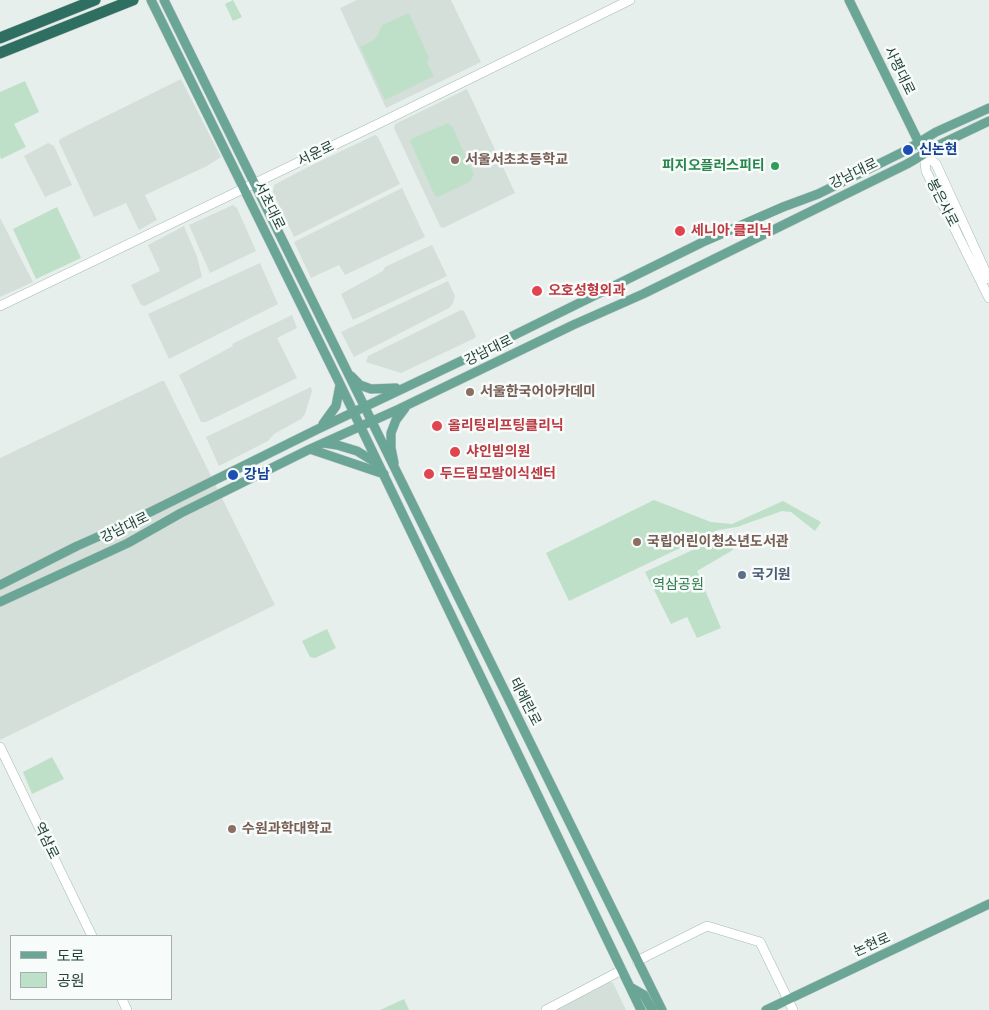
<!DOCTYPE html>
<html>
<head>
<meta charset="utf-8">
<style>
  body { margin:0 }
  #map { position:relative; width:989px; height:1010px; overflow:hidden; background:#e6efeb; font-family:Helvetica,"Noto Sans KR",sans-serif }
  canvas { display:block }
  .legend { position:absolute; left:10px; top:935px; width:162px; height:65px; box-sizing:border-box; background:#f7fbf9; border:1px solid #a3b1ad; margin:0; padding:6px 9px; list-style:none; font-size:15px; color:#24423a }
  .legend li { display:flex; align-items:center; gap:10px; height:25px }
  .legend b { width:25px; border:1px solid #a3b1ad }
</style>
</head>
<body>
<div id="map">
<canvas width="989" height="1010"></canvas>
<ul class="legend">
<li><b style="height:6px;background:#6aa596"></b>도로</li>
<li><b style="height:14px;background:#bfe0c8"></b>공원</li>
</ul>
</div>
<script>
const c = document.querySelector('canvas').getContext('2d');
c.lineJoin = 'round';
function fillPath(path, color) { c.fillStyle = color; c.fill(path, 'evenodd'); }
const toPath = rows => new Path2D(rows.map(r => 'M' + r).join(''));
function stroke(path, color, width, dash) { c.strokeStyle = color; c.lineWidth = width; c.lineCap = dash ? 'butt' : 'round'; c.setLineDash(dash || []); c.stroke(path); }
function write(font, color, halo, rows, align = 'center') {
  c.font = font + ' Helvetica,"Noto Sans KR",sans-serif'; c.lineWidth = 5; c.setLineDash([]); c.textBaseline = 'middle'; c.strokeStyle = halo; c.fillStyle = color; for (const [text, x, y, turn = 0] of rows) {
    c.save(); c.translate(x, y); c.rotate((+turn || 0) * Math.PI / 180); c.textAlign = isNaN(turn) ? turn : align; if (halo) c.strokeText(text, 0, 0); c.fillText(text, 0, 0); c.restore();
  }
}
fillPath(toPath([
  [357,0,451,0,481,62,386,108,340,8],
  [181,79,221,157,207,166,145,195,157,220,139,230,126,203,94,217,59,142,60,139],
  [467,89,515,193,443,228,440,226,394,128,395,124],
  [375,135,378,137,400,184,294,237,276,199,273,192,274,185,306,168],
  [48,143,54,146,72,185,45,197,24,156],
  [402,188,425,237,345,275,339,265,311,278,294,242],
  [233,205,237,208,256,251,210,273,189,225],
  [0,218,33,282,0,297],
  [184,226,197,257,202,277,145,306,141,305,131,285,160,271,148,245],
  [432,245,447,276,353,320,341,294,383,271,385,267],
  [260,263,278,304,169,359,148,314],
  [448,281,455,296,453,303,449,308,354,357,341,332],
  [461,310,464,311,476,336,475,338,401,373,366,362,368,356],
  [292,315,297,328,277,338,297,378,206,422,201,422,179,375,233,346,232,344],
  [162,381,164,381,275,605,0,740,0,458],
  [311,387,312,391,305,414,301,419,274,434,268,441,219,466,206,437],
  [607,981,613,983,626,1010,550,1010]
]), '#d4dfda');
fillPath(toPath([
  [233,0,242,17,233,21,225,4],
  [409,13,429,58,427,63,434,76,385,100,360,47,372,41,378,35,382,25],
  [25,81,39,112,14,124,26,147,1,159,0,156,0,92],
  [448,123,452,126,474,175,469,182,438,197,435,196,410,141,413,138],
  [57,207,81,258,36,279,13,229],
  [654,500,711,522,732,524,783,501,821,522,815,531,791,512,782,511,737,527,718,530,569,601,546,553],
  [730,543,733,550,697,571,721,628,697,638,687,617,671,624,645,572,699,547],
  [327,629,336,648,315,658,310,657,302,641],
  [52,757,64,779,32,794,23,772],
  [404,999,409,1010,380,1010]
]), '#bfe0c8');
const secondary = toPath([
  [924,154,926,171,989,298],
  [924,154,936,164,989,279],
  [0,306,382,122,630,0],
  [0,747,92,936],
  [637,961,707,926,760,942,793,1010],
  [122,999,127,1010],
  [546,1010,622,970]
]);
const primary = toPath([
  [151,0,340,384,641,1010],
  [164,0,662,1010],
  [849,0,921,147],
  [351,376,360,385,371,389,396,388],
  [323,424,336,406,340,385],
  [324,443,337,445,357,451,378,464],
  [310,449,384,474],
  [394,463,391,448,391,433,396,420,405,408],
  [0,585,77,546,120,527,318,429,480,352,705,241,783,207,818,194,903,152,936,132,989,108],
  [0,602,128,543,181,513,310,449,399,409,573,325,643,294,907,164,941,144,989,121],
  [630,987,644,995,652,1010],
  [766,1010,989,904]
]);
const highway = toPath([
  [0,38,95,0],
  [0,53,133,0]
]);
stroke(secondary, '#a4bbb3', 10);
stroke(primary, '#c2cac8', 10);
stroke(highway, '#c2cac8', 12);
stroke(secondary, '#fff', 9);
stroke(primary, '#6aa596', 9);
stroke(highway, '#2f6f62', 11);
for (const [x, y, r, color] of [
  [908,150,6,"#1a4fb4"],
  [455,160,5,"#8d6e63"],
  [775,166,5,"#2e9e5b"],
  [680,231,6,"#e0444e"],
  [537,291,6,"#e0444e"],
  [470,392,5,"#8d6e63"],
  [437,426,6,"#e0444e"],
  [455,452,6,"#e0444e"],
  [429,474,6,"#e0444e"],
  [233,475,6,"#1a4fb4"],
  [637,542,5,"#8d6e63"],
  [742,575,5,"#5c6f8a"],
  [232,829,5,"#8d6e63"]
]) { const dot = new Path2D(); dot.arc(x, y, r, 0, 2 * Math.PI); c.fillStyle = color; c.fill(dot); stroke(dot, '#f7fbf9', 2); }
write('14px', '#24423a', '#f7fbf9', [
  ["사평대로",899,71,64],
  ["서운로",316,154,-26],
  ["강남대로",854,174,-26],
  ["봉은사로",942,203,63],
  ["서초대로",269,206,64],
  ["강남대로",489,351,-26],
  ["강남대로",125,528,-26],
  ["테헤란로",525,702,63],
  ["역삼로",46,841,64],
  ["논현로",872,945,-24]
]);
write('bold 14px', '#164399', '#f7fbf9', [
  ["신논현",919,150],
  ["강남",244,475]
], 'left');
write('bold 14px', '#785e54', '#f7fbf9', [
  ["서울서초초등학교",465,160],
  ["서울한국어아카데미",480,392],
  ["국립어린이청소년도서관",647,542],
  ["수원과학대학교",242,829]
], 'left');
write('bold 14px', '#27864d', '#f7fbf9', [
  ["피지오플러스피티",765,166]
], 'right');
write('bold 14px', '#be3a42', '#f7fbf9', [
  ["세니아 클리닉",691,231],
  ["오호성형외과",548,291],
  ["올리팅리프팅클리닉",448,426],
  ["샤인빔의원",466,452],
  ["두드림모발이식센터",440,474]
], 'left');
write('bold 14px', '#4e5e75', '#f7fbf9', [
  ["국기원",752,575]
], 'left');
write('14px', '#2d7a4b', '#f7fbf9', [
  ["역삼공원",678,585]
]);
</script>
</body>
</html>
